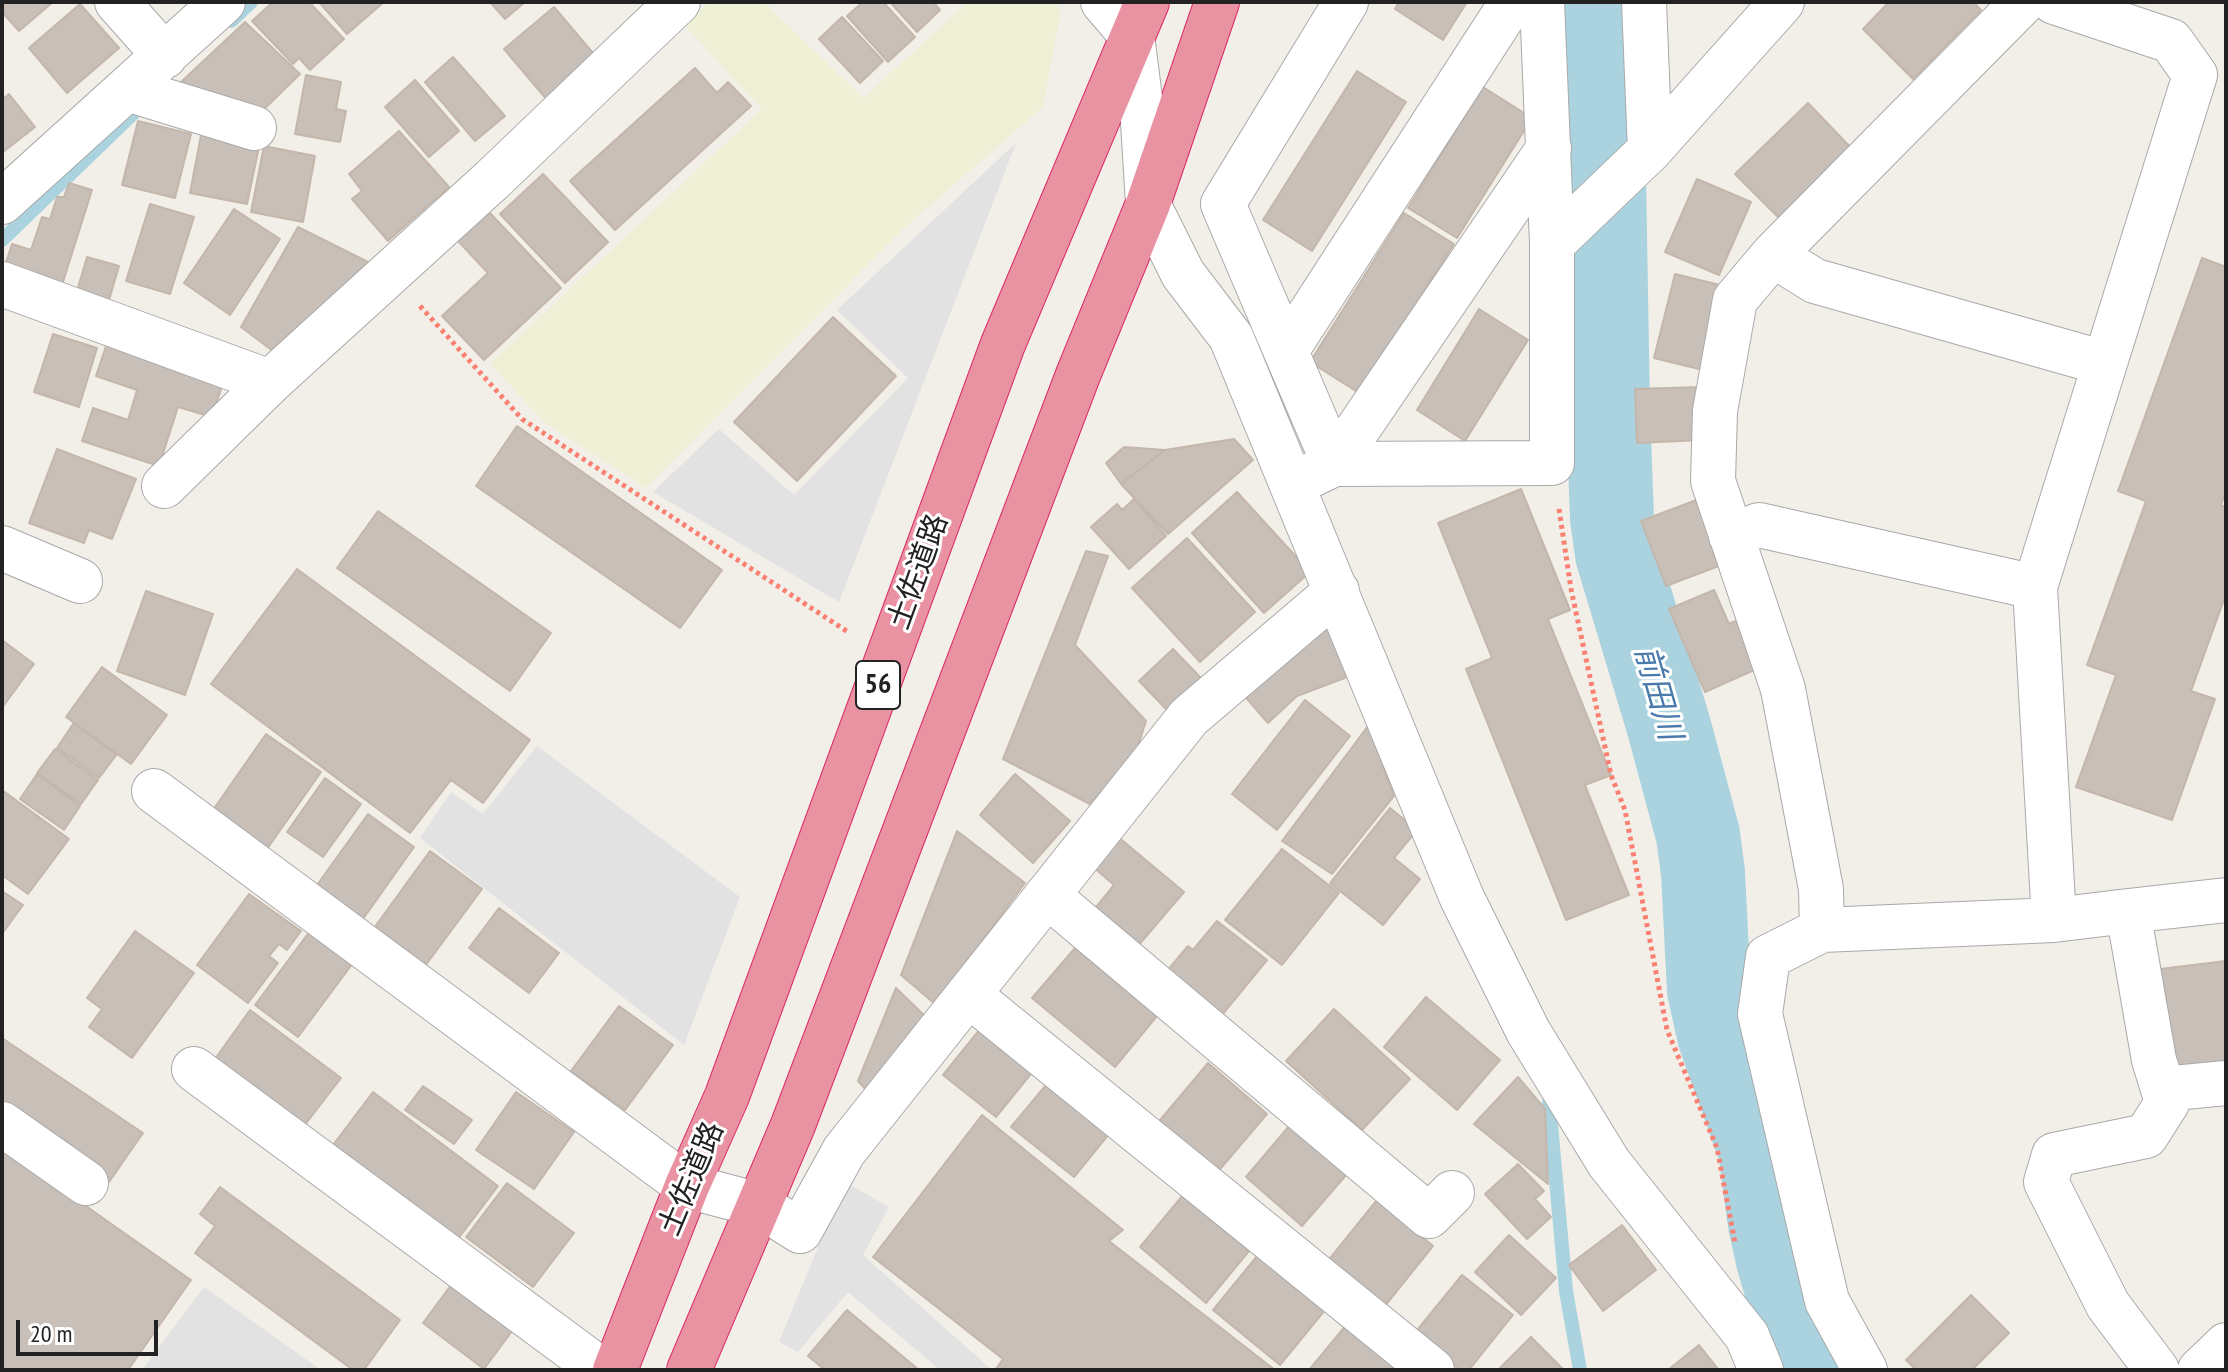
<!DOCTYPE html>
<html>
<head>
<meta charset="utf-8">
<style>
  body { margin:0 }
  #map { position:relative; width:2228px; height:1372px; overflow:hidden; background:#f2efe9; font-family:"PT Sans Narrow",sans-serif }
  canvas { display:block }
  .frame { position:absolute; inset:0; border:4px solid #222; pointer-events:none }
  .scale { position:absolute; left:16px; top:1320px; width:142px; height:36px; box-sizing:border-box; border:4px solid #222; border-top:0; padding-left:10px; font-size:24px; line-height:28px; white-space:nowrap; color:#222; -webkit-text-stroke:6px #fff; paint-order:stroke }
</style>
</head>
<body>
<div id="map">
<canvas width="2228" height="1372"></canvas>
<div class="frame"></div>
<div class="scale">20 m</div>
</div>
<script>
const c = document.querySelector('canvas').getContext('2d');
c.lineJoin = 'round';
function fillPath(path, color) { c.fillStyle = color; c.fill(path, 'evenodd'); }
const toPath = rows => new Path2D(rows.map(r => 'M' + r).join(''));
function stroke(path, color, width, dash) { c.strokeStyle = color; c.lineWidth = width; c.lineCap = dash ? 'butt' : 'round'; c.setLineDash(dash || []); c.stroke(path); }
function write(font, color, halo, rows, align = 'center') {
  c.font = font + ' "PT Sans Narrow","Noto Sans JP",sans-serif'; c.lineWidth = 6; c.setLineDash([]); c.textBaseline = 'middle'; c.strokeStyle = halo; c.fillStyle = color; for (const [text, x, y, turn = 0] of rows) {
    c.save(); c.translate(x, y); c.rotate((+turn || 0) * Math.PI / 180); c.textAlign = isNaN(turn) ? turn : align; if (halo) c.strokeText(text, 0, 0); c.fillText(text, 0, 0); c.restore();
  }
}
fillPath(toPath([
  [710,2,764,2,863,98,968,2,1055,2,1061,11,1043,107,904,228,646,488,545,423,490,364,762,109,683,24]
]), '#eef0d5');
fillPath(toPath([
  [1016,143,839,602,653,492,719,429,794,495,908,378,837,310],
  [537,746,740,897,684,1045,420,838,451,792,483,814],
  [845,1182,889,1207,863,1255,992,1370,940,1370,848,1292,798,1352,779,1342],
  [204,1287,321,1370,142,1370]
]), '#e2e2e2');
stroke(toPath([
  [231,21,251,2],
  [2,240,146,101],
  [1549,1103,1566,1291,1580,1370]
]), '#aad3df', 14);
stroke(toPath([
  [1601,2,1608,408,1612,518,1617,554,1669,727,1698,835,1703,873,1709,990,1719,1035,1760,1150,1770,1224,1778,1260,1810,1370]
]), '#aad3df', 84);
const building = toPath([
  [2,2,53,2,19,31,2,12,2,2],
  [273,2,309,2,344,39,310,70,299,58,293,64,252,21,273,2],
  [319,2,384,2,347,34,319,2],
  [490,2,525,2,505,19,490,2],
  [863,2,883,2,915,37,888,62,847,16,863,2],
  [890,2,933,2,940,10,917,32,890,2],
  [1399,2,1467,2,1443,40,1395,9,1399,2],
  [1889,2,1973,2,1981,10,1913,79,1863,29,1889,2],
  [80,4,119,48,67,93,29,48,80,4],
  [554,7,598,59,548,101,504,49,554,7],
  [842,17,883,61,860,83,819,39,842,17],
  [245,22,300,74,255,118,180,83,245,22],
  [453,57,505,116,475,141,425,82,453,57],
  [695,68,717,93,728,82,751,106,615,230,570,181,695,68],
  [1357,71,1406,102,1312,251,1263,220,1357,71],
  [306,75,341,82,336,109,346,111,340,142,295,134,306,75],
  [415,80,459,131,429,157,385,107,415,80],
  [1483,87,1532,118,1457,238,1408,208,1483,87],
  [2,94,5,98,9,94,35,127,2,153,2,94],
  [1808,103,1854,151,1782,221,1735,174,1808,103],
  [138,121,191,134,175,198,122,185,138,121],
  [202,130,260,142,247,204,190,193,202,130],
  [399,131,449,187,388,241,352,199,362,191,349,174,399,131],
  [264,146,315,156,303,222,251,212,264,146],
  [543,174,608,242,565,283,500,214,543,174],
  [1697,179,1751,202,1719,275,1665,252,1697,179],
  [69,183,92,190,62,285,2,275,12,244,31,250,42,217,50,219,57,197,64,197,69,183],
  [150,204,194,217,170,294,126,281,150,204],
  [234,209,280,239,230,315,184,283,234,209],
  [489,212,561,288,484,360,442,316,488,273,458,241,489,212],
  [1404,213,1454,244,1359,393,1310,362,1404,213],
  [298,227,374,265,273,351,241,327,298,227],
  [87,257,119,266,107,307,75,298,87,257],
  [2202,258,2226,267,2226,492,2221,505,2226,507,2226,594,2191,691,2215,699,2172,820,2076,787,2116,675,2087,665,2146,501,2118,491,2202,258],
  [1675,274,1728,287,1707,371,1654,358,1675,274],
  [1479,309,1528,340,1465,441,1417,410,1479,309],
  [833,317,896,376,797,481,734,422,833,317],
  [53,334,97,348,79,407,34,392,53,334],
  [108,340,225,377,212,417,178,407,159,466,82,441,93,408,128,420,137,390,96,376,108,340],
  [1700,387,1702,440,1637,443,1635,389,1700,387],
  [517,426,722,570,680,628,476,486,517,426],
  [1234,439,1253,460,1168,534,1121,484,1165,450,1234,439],
  [1124,447,1165,450,1121,484,1106,463,1124,447],
  [57,449,136,479,112,539,89,530,84,543,29,523,57,449],
  [1521,489,1570,610,1548,619,1611,775,1585,785,1629,895,1566,920,1466,669,1492,658,1438,523,1521,489],
  [1237,492,1310,572,1264,613,1192,533,1237,492],
  [1134,499,1166,536,1129,569,1091,527,1117,504,1122,510,1134,499],
  [1699,499,1724,564,1666,586,1641,521,1699,499],
  [378,511,551,633,510,691,337,568,378,511],
  [1187,538,1255,612,1200,662,1132,588,1187,538],
  [1086,551,1108,556,1075,645,1146,721,1135,755,1090,804,1003,759,1086,551],
  [297,569,530,740,483,803,451,780,410,833,211,684,297,569],
  [1714,590,1729,624,1742,618,1763,666,1705,692,1669,609,1714,590],
  [146,591,213,614,185,695,117,671,146,591],
  [1331,621,1350,676,1297,696,1268,723,1235,685,1331,621],
  [2,640,34,664,2,708,2,640],
  [1173,649,1203,680,1169,712,1139,681,1173,649],
  [102,667,167,715,131,764,66,717,102,667],
  [1305,700,1350,736,1277,830,1232,794,1305,700],
  [73,724,117,754,99,778,57,748,73,724],
  [1368,726,1394,796,1332,874,1282,841,1368,726],
  [266,734,321,772,267,849,213,810,266,734],
  [55,749,98,780,81,804,37,773,55,749],
  [37,774,80,806,64,830,20,799,37,774],
  [1015,774,1070,821,1033,863,980,815,1015,774],
  [325,778,361,804,323,857,287,832,325,778],
  [2,790,69,839,28,894,2,875,2,790],
  [1390,808,1417,830,1394,858,1420,879,1383,925,1330,883,1390,808],
  [368,814,414,847,363,919,317,885,368,814],
  [957,831,1025,883,935,1004,901,975,957,831],
  [1117,836,1184,892,1137,947,1093,911,1114,885,1092,866,1117,836],
  [1282,849,1339,893,1282,965,1225,920,1282,849],
  [430,851,482,889,425,966,374,928,430,851],
  [2,891,23,905,2,934,2,891],
  [249,894,301,931,287,950,279,944,269,956,278,963,248,1003,197,965,249,894],
  [499,908,559,953,529,993,469,948,499,908],
  [1217,921,1267,960,1222,1015,1167,971,1188,946,1193,950,1217,921],
  [135,931,194,973,132,1058,89,1027,102,1009,87,998,135,931],
  [310,931,353,963,298,1037,255,1005,310,931],
  [1075,948,1157,1016,1115,1067,1032,998,1075,948],
  [2226,961,2226,1066,2173,1072,2160,969,2226,961],
  [896,988,929,1020,869,1093,858,1081,896,988],
  [1426,997,1500,1060,1457,1110,1384,1047,1426,997],
  [619,1006,673,1045,625,1110,571,1071,619,1006],
  [1334,1009,1410,1079,1362,1130,1286,1061,1334,1009],
  [250,1010,341,1078,304,1126,215,1059,250,1010],
  [985,1023,1038,1065,996,1117,943,1075,985,1023],
  [2,1038,143,1133,109,1182,2,1110,2,1038],
  [1208,1063,1267,1114,1215,1175,1156,1125,1208,1063],
  [1518,1077,1545,1109,1548,1184,1474,1124,1518,1077],
  [1051,1079,1113,1129,1074,1177,1011,1127,1051,1079],
  [423,1086,472,1120,454,1144,405,1110,423,1086],
  [373,1092,498,1186,458,1239,333,1145,373,1092],
  [516,1092,574,1132,534,1189,476,1150,516,1092],
  [982,1115,1123,1230,1109,1241,1275,1370,996,1369,1003,1359,873,1257,982,1115],
  [1290,1125,1347,1174,1302,1226,1246,1177,1290,1125],
  [2,1147,191,1280,128,1370,2,1370,2,1147],
  [1518,1164,1544,1191,1535,1199,1551,1217,1527,1239,1485,1194,1518,1164],
  [507,1183,574,1233,533,1287,466,1237,507,1183],
  [220,1187,400,1320,364,1370,353,1370,195,1253,215,1226,200,1214,220,1187],
  [1183,1195,1249,1251,1206,1303,1140,1247,1183,1195],
  [1377,1200,1433,1246,1384,1307,1327,1262,1377,1200],
  [1622,1225,1656,1270,1603,1311,1569,1265,1622,1225],
  [1509,1235,1556,1278,1521,1315,1475,1272,1509,1235],
  [1258,1255,1325,1310,1280,1365,1213,1310,1258,1255],
  [1462,1275,1513,1315,1469,1370,1460,1370,1414,1334,1462,1275],
  [457,1277,518,1323,484,1369,423,1323,457,1277],
  [1971,1295,2009,1333,1972,1370,1916,1370,1906,1360,1971,1295],
  [847,1310,919,1370,825,1370,808,1356,847,1310],
  [1347,1324,1399,1365,1396,1370,1309,1370,1347,1324],
  [1531,1337,1564,1370,1498,1370,1531,1337],
  [1699,1345,1719,1370,1668,1370,1699,1345]
]);
fillPath(building, '#c7bfb8');
stroke(building, '#c4b6ab', 2);
const minor = toPath([
  [117,2,165,56],
  [1103,2,1132,36,1143,122,1148,204,1183,274,1231,337,1462,898,1528,1031,1609,1163,1747,1336,1761,1370],
  [1644,2,1650,150],
  [127,89,254,128],
  [2,202,223,2],
  [1552,244,1650,150,1782,2],
  [1773,255,2023,2],
  [2,284,270,382,492,180,678,2],
  [1286,351,1512,2],
  [1334,464,1223,204,1346,2],
  [1334,464,1549,148],
  [1293,484,1334,464,1552,463,1552,244,1542,2],
  [164,486,270,382],
  [1731,536,1759,525,2035,587,2195,75,2171,41,2054,2],
  [2,548,80,581],
  [154,791,687,1186,759,1205,800,1231,844,1151,1189,717,1337,591],
  [1047,895,1429,1216,1452,1193],
  [2128,911,2226,900],
  [2054,920,2128,911,2154,1060,2163,1089],
  [1822,930,1821,889,1783,689,1713,481,1715,411,1735,300,1773,255,1815,281,2104,363],
  [969,995,1432,1370],
  [194,1069,601,1370],
  [2,1124,86,1183],
  [1865,1370,1827,1301,1760,1014,1768,957,1822,930,2054,920,2035,587],
  [2157,1370,2108,1305,2046,1182,2054,1155,2146,1136,2167,1103,2163,1089,2226,1083],
  [2200,1370,2226,1345]
]);
const highway = toPath([
  [615,1370,687,1186,727,1096,1003,344,1147,2],
  [689,1370,793,1125,1078,375,1148,204,1217,2]
]);
stroke(minor, '#a9a9a9', 46);
stroke(highway, '#dc2a67', 46);
stroke(toPath([
  [420,306,522,419,848,632],
  [1559,509,1571,589,1611,775,1625,810,1667,1030,1717,1148,1735,1243]
]), '#fa8072', 5, [4, 4]);
stroke(minor, '#fff', 44);
stroke(highway, '#e892a2', 44);
for (const [x, y, w] of [
  [878,685,44]
]) { const box = new Path2D(); box.roundRect(x - w / 2, y - 24, w, 48, 6); c.fillStyle = '#fff'; c.fill(box); stroke(box, '#222', 2); }
write('bold 28px', '#222', null, [
  ["56",878,685]
]);
write('30px', '#222', '#fff', [
  ["土佐道路",919,572,-70],
  ["土佐道路",692,1179,-67]
]);
write('italic 32px', '#4a7aab', '#fff', [
  ["前田川",1657,693,74]
]);
</script>
</body>
</html>
